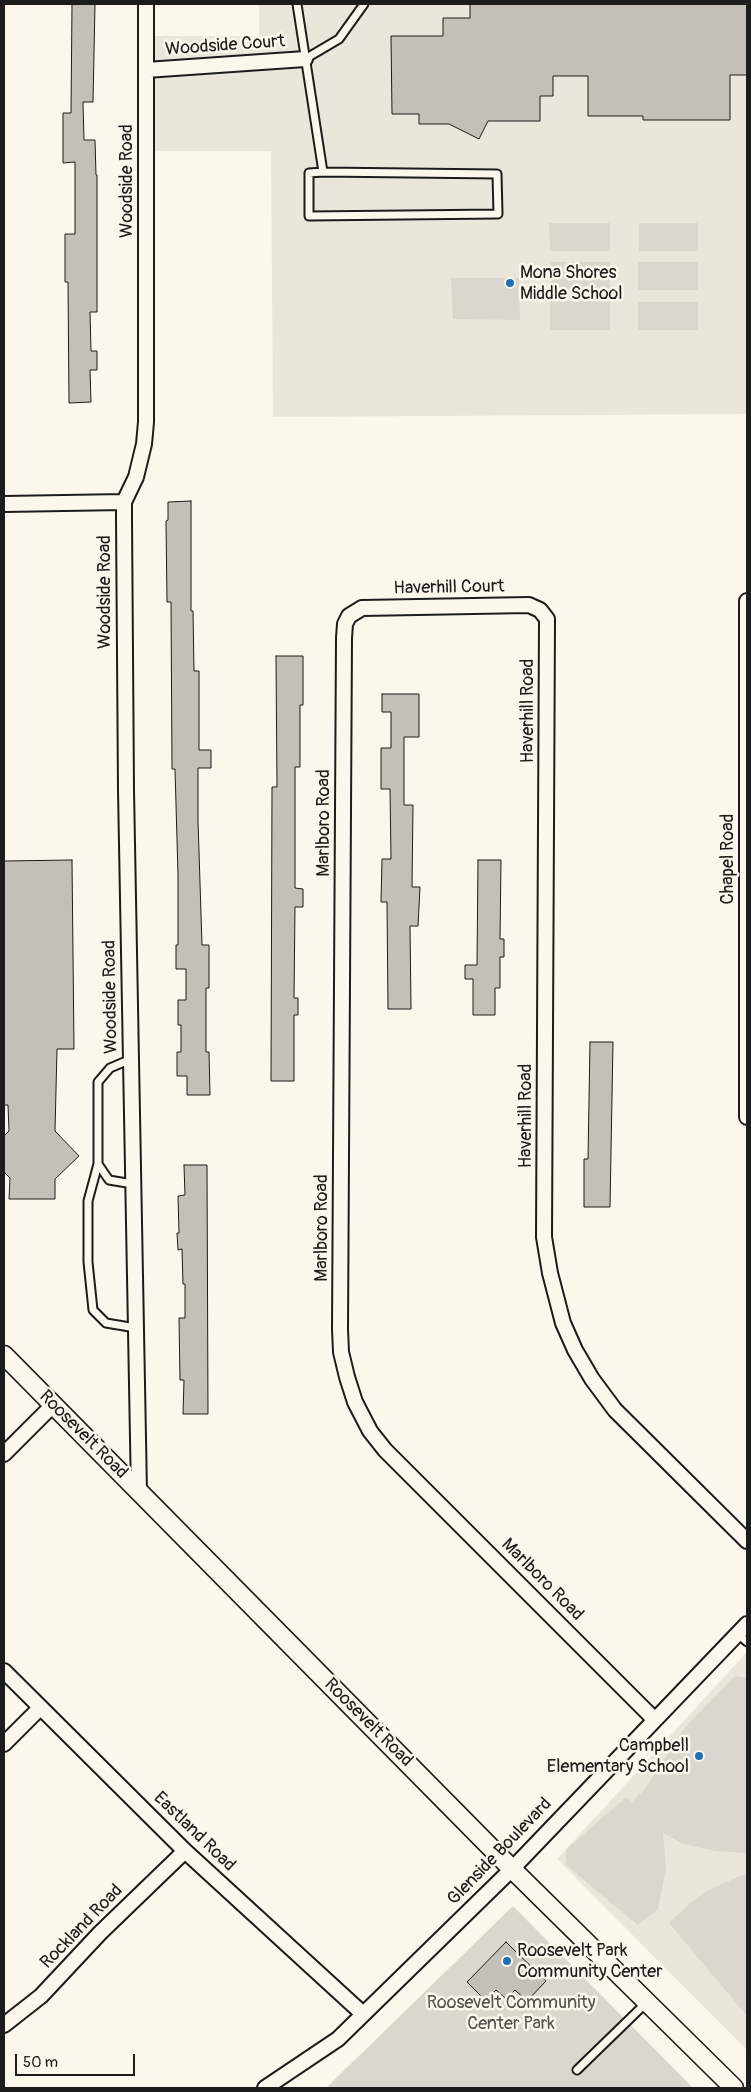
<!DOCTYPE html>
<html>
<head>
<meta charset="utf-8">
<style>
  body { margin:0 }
  #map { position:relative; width:751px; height:2092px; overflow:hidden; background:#fbf7ec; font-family:Pangolin,sans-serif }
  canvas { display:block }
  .frame { position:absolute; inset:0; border:5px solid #1c1c1c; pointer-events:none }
  .scale { position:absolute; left:15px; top:2054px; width:120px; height:22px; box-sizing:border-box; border:2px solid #1c1c1c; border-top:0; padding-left:6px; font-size:15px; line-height:18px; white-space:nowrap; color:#1c1c1c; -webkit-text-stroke:4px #fbf7ec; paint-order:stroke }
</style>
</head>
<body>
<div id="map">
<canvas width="751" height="2092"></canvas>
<div class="frame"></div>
<div class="scale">50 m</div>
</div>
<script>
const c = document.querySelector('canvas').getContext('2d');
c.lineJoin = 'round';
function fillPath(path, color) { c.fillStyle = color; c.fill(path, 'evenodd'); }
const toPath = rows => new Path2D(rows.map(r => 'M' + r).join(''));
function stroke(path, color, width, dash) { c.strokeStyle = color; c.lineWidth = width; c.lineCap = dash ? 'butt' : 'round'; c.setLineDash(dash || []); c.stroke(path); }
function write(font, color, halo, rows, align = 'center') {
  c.font = font + ' Pangolin,sans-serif'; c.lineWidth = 5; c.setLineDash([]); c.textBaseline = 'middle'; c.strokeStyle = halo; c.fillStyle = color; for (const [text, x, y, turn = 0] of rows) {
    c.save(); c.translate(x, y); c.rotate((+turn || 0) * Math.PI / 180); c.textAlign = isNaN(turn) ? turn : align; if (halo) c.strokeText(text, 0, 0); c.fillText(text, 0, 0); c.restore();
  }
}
fillPath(toPath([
  [259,4,747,4,747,414,273,417,271,151,155,151,154,36,259,36],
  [747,1652,747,2050,557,1859]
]), '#eae6dc');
fillPath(toPath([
  [549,223,610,223,610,251,550,251],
  [639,223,698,223,698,251,639,251],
  [551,262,610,262,610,290,551,290],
  [638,262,698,262,698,290,638,290],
  [451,278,519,278,520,320,453,319],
  [550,301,610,301,610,330,550,330],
  [638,302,698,302,698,330,638,330],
  [735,1676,747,1678,747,1853,715,1851,684,1844,663,1833,666,1868,658,1909,638,1925,566,1865,566,1850,626,1797,632,1802,645,1789,683,1730],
  [743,1875,747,1875,747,2016,669,1923,688,1905,708,1890],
  [513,1906,693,2088,326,2088]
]), '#dad7ce');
const building = toPath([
  [72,4,95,4,93,102,83,102,84,140,95,140,96,175,97,175,97,312,90,312,91,351,97,351,97,370,90,370,91,402,69,403,68,282,65,282,65,234,75,234,75,162,63,163,63,113,71,113,72,4],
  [470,4,747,4,747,75,730,75,730,120,643,120,643,116,588,116,588,76,553,76,553,96,540,96,540,121,488,121,479,139,449,124,419,124,419,114,392,114,391,36,443,36,443,18,470,18,470,4],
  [191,501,191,611,193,611,194,671,199,671,199,750,211,750,211,768,198,768,198,821,202,945,209,945,209,988,206,988,206,1052,209,1052,210,1095,187,1095,187,1076,177,1076,177,1052,181,1052,181,1025,178,1025,178,1000,186,1000,186,969,176,969,176,945,178,945,178,875,175,769,172,769,171,602,167,602,166,521,168,520,168,502,191,501],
  [276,656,303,656,303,705,300,705,300,767,295,767,295,888,303,889,303,907,295,907,294,998,298,998,298,1015,294,1015,294,1081,271,1081,272,787,277,787,276,656],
  [382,694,419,694,419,737,404,737,404,805,413,805,412,887,420,887,418,926,410,926,411,1009,388,1009,387,902,381,902,382,859,391,859,390,789,381,789,381,748,391,748,391,712,382,712,382,694],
  [72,860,74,1049,57,1049,55,1131,79,1156,55,1179,55,1199,9,1199,10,1178,4,1172,4,1136,9,1131,8,1105,4,1105,4,861,72,860],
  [478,860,501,860,500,939,504,939,504,957,500,957,500,988,495,988,495,1015,473,1015,473,979,465,979,465,965,477,965,478,860],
  [590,1042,613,1042,610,1207,584,1207,584,1159,588,1159,590,1042],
  [184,1165,207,1165,208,1414,183,1414,184,1380,180,1380,179,1318,185,1318,185,1284,183,1284,182,1249,178,1250,177,1233,179,1233,178,1196,185,1195,184,1165],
  [506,1942,546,1981,527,2001,515,1990,506,1999,496,1990,486,2001,467,1982,506,1942]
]);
fillPath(building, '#c3c0b8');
stroke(building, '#1c1c1c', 1);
const service = toPath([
  [297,4,323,172,309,173,309,216,498,214,497,174,323,172],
  [305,59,339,39,364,4],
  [131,1059,110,1068,98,1082,98,1164,109,1180,133,1184],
  [98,1164,88,1201,88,1262,93,1310,106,1323,136,1328],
  [738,1634,747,1642],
  [577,2070,647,2002]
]);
const minor = toPath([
  [146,70,305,59],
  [4,504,124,502],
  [747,601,747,1117],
  [4,1454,54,1404],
  [139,1492,126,790,124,517,124,502,136,477,144,444,146,422,146,4],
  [4,1671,185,1851,363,2014],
  [654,1719,385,1450,370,1431,355,1402,347,1377,341,1352,340,1329,344,638,345,624,349,616,362,608,529,605,540,610,547,619,544,1237,550,1273,563,1323,575,1350,592,1379,615,1410,747,1541],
  [4,1744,39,1709],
  [4,2025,41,1996,100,1933,185,1851],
  [265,2088,338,2039,512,1869,747,1624]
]);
const tertiary = toPath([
  [4,1355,512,1869,734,2088]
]);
stroke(service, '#1c1c1c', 11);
stroke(minor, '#1c1c1c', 18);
stroke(tertiary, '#1c1c1c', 21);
stroke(service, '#fbf7ec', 7);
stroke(minor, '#fbf7ec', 14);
stroke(tertiary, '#fbf7ec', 18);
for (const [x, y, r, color] of [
  [510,283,5,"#1f6fb2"],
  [699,1756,5,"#1f6fb2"],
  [507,1961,5,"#1f6fb2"]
]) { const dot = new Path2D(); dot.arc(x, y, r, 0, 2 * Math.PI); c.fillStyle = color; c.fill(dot); stroke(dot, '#fbf7ec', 2); }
write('18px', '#1c1c1c', '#fbf7ec', [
  ["Woodside Court",225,46,-4],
  ["Woodside Road",127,181,-90],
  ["Haverhill Court",449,588,-1],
  ["Woodside Road",105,592,-90],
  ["Haverhill Road",528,711,-90],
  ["Marlboro Road",324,823,-90],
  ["Chapel Road",728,859,-90],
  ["Woodside Road",111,997,-91],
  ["Haverhill Road",526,1116,-90],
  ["Marlboro Road",322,1228,-90],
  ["Roosevelt Road",83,1435,45],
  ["Marlboro Road",542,1580,45],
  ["Roosevelt Road",368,1723,45],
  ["Eastland Road",194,1832,44],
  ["Glenside Boulevard",500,1852,-46],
  ["Rockland Road",82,1927,-46]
]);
write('18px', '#1c1c1c', '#fbf7ec', [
  ["Mona Shores",520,273],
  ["Middle School",520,294],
  ["Campbell",689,1746,"right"],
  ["Elementary School",689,1767,"right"],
  ["Roosevelt Park",517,1951],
  ["Community Center",517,1972]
], 'left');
write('18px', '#555451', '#fbf7ec', [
  ["Roosevelt Community",511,2003],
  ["Center Park",511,2024]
]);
</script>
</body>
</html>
